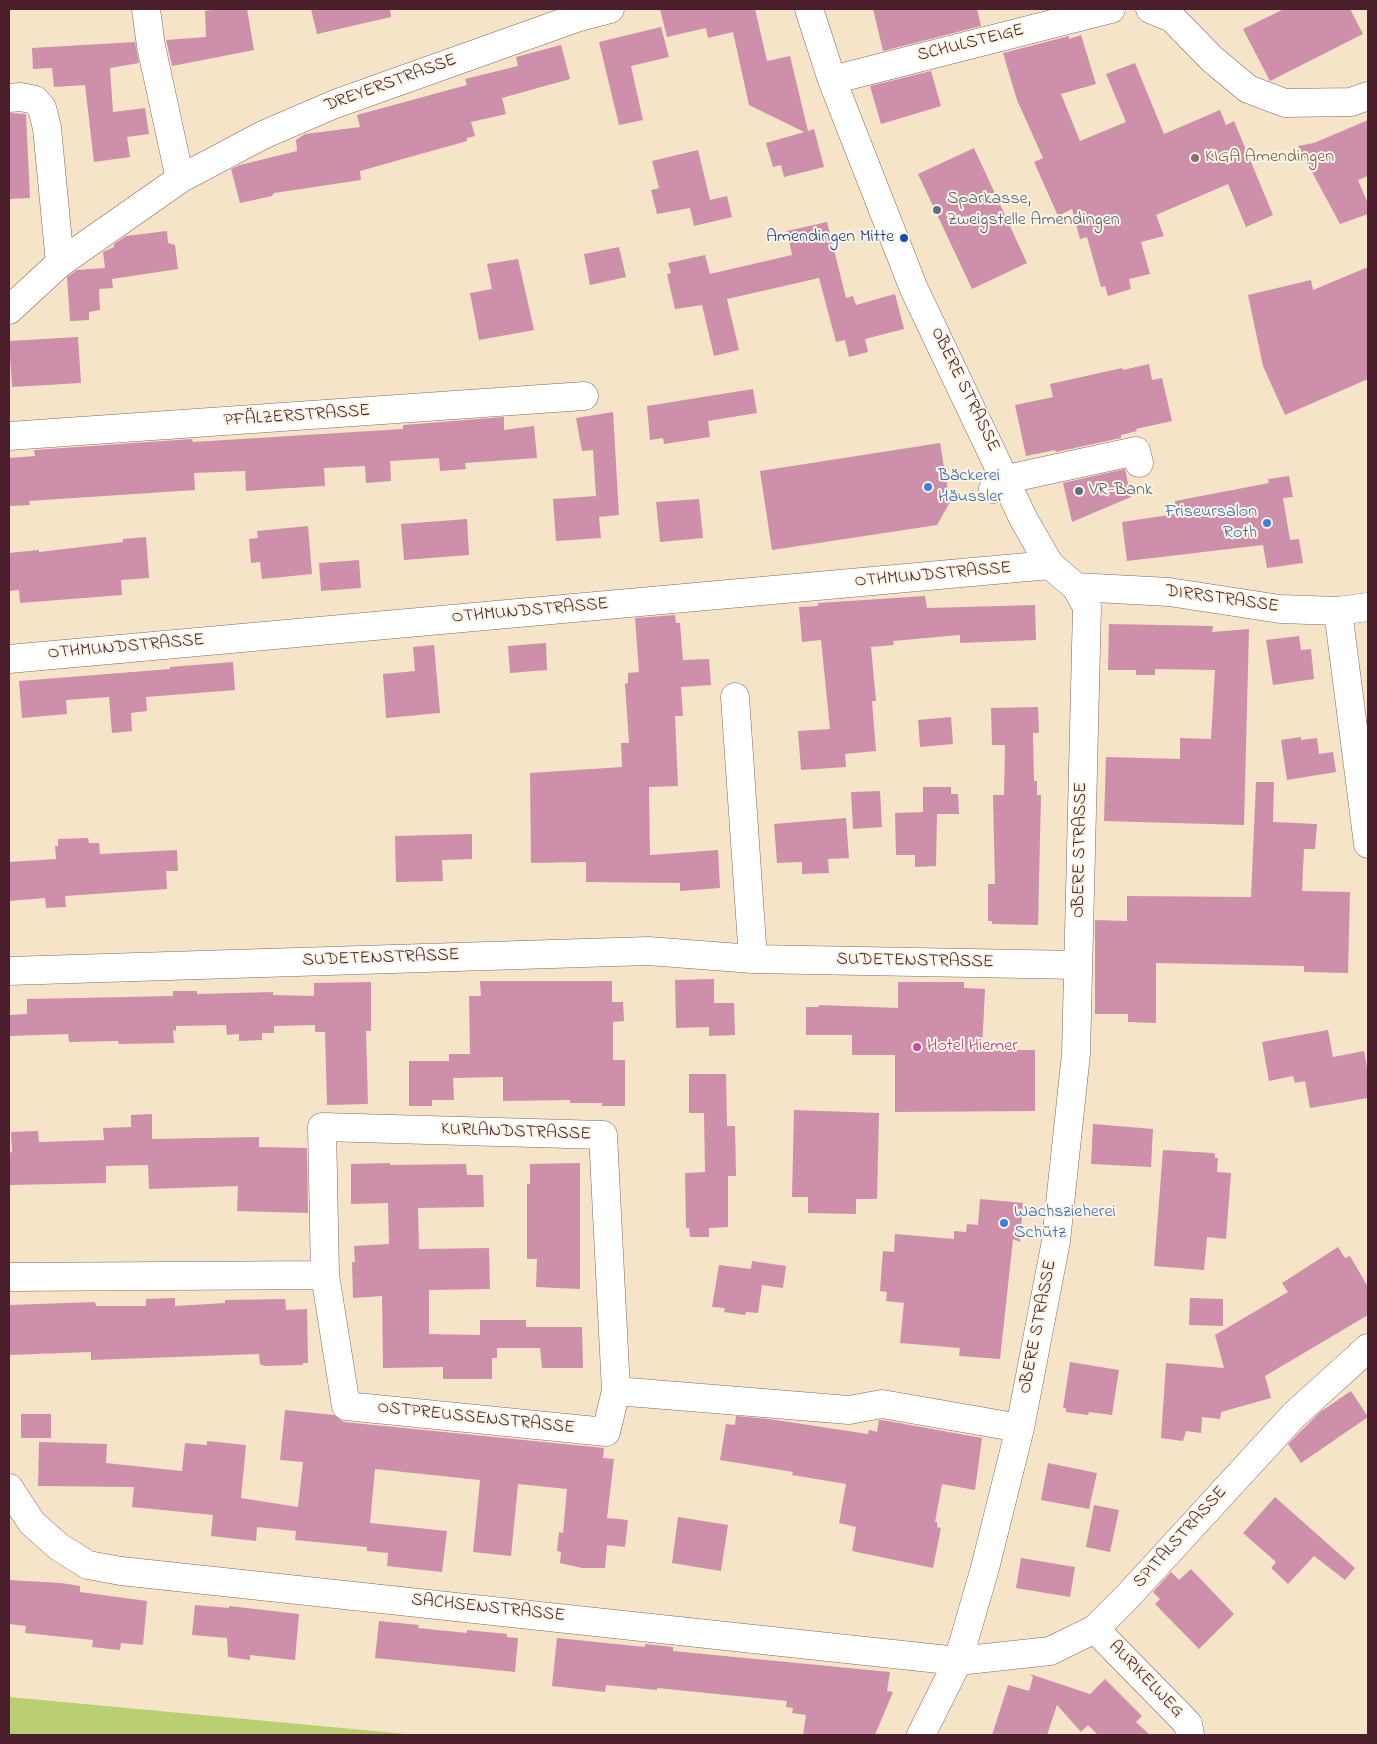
<!DOCTYPE html>
<html>
<head>
<meta charset="utf-8">
<style>
  body { margin:0 }
  #map { position:relative; width:1377px; height:1744px; overflow:hidden; background:#f5e4c8; font-family:"Indie Flower",sans-serif }
  canvas { display:block }
  .frame { position:absolute; inset:0; border:10px solid #4a1f2b; pointer-events:none }
</style>
</head>
<body>
<div id="map">
<canvas width="1377" height="1744"></canvas>
<div class="frame"></div>
</div>
<script>
const c = document.querySelector('canvas').getContext('2d');
c.lineJoin = 'round';
function fillPath(path, color) { c.fillStyle = color; c.fill(path, 'evenodd'); }
const toPath = rows => new Path2D(rows.map(r => 'M' + r).join(''));
function stroke(path, color, width, dash) { c.strokeStyle = color; c.lineWidth = width; c.lineCap = dash ? 'butt' : 'round'; c.setLineDash(dash || []); c.stroke(path); }
function write(font, color, halo, rows, align = 'center') {
  c.font = font + ' "Indie Flower",sans-serif'; c.lineWidth = 4; c.setLineDash([]); c.textBaseline = 'middle'; c.strokeStyle = halo; c.fillStyle = color; for (const [text, x, y, turn = 0] of rows) {
    c.save(); c.translate(x, y); c.rotate((+turn || 0) * Math.PI / 180); c.textAlign = isNaN(turn) ? turn : align; if (halo) c.strokeText(text, 0, 0); c.fillText(text, 0, 0); c.restore();
  }
}
fillPath(toPath([
  [9,1697,417,1735,9,1735]
]), '#bacf74');
fillPath(toPath([
  [219,9,247,9,254,50,172,66,166,40,206,37,205,11],
  [311,9,390,9,391,17,317,34],
  [660,9,755,9,767,61,790,56,808,131,814,129,824,167,784,177,781,165,773,167,766,143,804,132,749,105,733,32,708,38,706,28,667,37],
  [873,9,977,9,981,26,883,51],
  [1284,9,1350,9,1363,34,1270,81,1243,29],
  [661,27,669,57,631,66,643,120,619,125,599,42],
  [1081,35,1096,84,1061,94,1080,141,1126,122,1106,74,1135,63,1164,134,1220,110,1226,125,1234,121,1273,215,1246,227,1228,184,1156,215,1164,236,1141,242,1150,274,1129,279,1131,289,1108,296,1105,286,1101,287,1087,237,1080,239,1072,209,1058,216,1034,162,1043,158,1017,100,1003,53,1069,36,1069,39],
  [135,42,139,63,110,68,113,112,145,108,149,134,127,137,130,157,94,162,85,85,54,87,52,68,33,69,32,48],
  [561,45,570,79,502,98,506,114,471,122,475,136,467,138,467,141,360,171,361,180,274,193,272,196,240,203,231,169,240,165,297,151,296,140,305,134,360,127,357,115,467,85,465,79,518,66,516,57],
  [931,71,941,106,881,124,870,86],
  [9,113,26,114,30,198,9,199],
  [1368,120,1368,176,1358,180,1368,204,1368,214,1340,224,1298,146,1314,143],
  [974,148,1027,263,972,289,918,174],
  [698,150,710,200,727,196,732,217,694,226,690,208,657,214,651,190,659,188,652,161],
  [827,222,846,298,853,296,856,305,895,294,904,329,865,339,868,352,849,357,845,340,836,342,819,278,727,299,739,350,714,356,702,305,675,309,667,274,671,273,668,263,705,255,710,274,792,255,787,231],
  [167,231,168,243,175,245,178,269,112,279,113,288,99,289,100,310,89,312,89,320,70,321,67,277,77,270,105,268,103,252,114,247,114,244,126,236],
  [619,247,626,277,590,285,584,254],
  [518,259,534,330,479,340,470,293,492,289,487,264],
  [1368,267,1368,379,1285,415,1263,366,1248,295,1311,280,1313,290],
  [78,337,81,383,12,387,9,341],
  [1149,364,1152,380,1162,378,1172,421,1136,429,1137,431,1121,435,1121,438,1056,452,1055,450,1026,456,1015,405,1053,397,1050,384,1122,368,1123,370],
  [753,389,757,413,708,421,710,437,664,444,663,438,650,440,647,406],
  [613,412,619,515,599,517,601,538,556,541,553,499,596,496,593,450,582,451,576,418],
  [504,417,504,430,534,426,537,458,465,463,466,469,440,471,439,458,390,461,391,481,366,483,365,466,324,468,325,486,274,489,246,491,245,471,194,473,195,490,29,501,30,505,9,506,9,458,35,456,34,450,192,439,193,442,403,429,403,425],
  [940,443,950,502,937,525,772,550,760,471],
  [1125,469,1131,497,1072,522,1063,483],
  [1289,476,1293,497,1283,498,1290,540,1299,539,1303,563,1267,568,1263,545,1127,561,1122,522,1176,514,1175,501,1269,483,1268,479],
  [699,499,703,538,660,542,656,502],
  [467,519,469,555,404,560,401,524],
  [308,526,312,574,262,579,260,562,251,563,249,539,258,538,257,531],
  [146,537,149,578,121,580,122,595,20,603,19,590,9,591,9,553,39,550,39,552,123,542,123,539],
  [359,560,361,588,321,591,319,563],
  [925,596,927,608,1035,605,1036,640,960,643,960,635,893,641,894,645,871,647,876,701,872,701,876,751,845,754,846,767,801,770,798,731,830,729,821,640,802,642,799,607,818,606,818,603],
  [675,615,676,623,680,623,683,660,709,659,711,685,681,687,683,716,675,716,678,786,649,787,650,855,718,850,720,888,680,891,680,883,586,882,586,862,531,863,530,773,622,767,621,743,629,743,625,684,628,683,628,673,639,672,635,618],
  [1109,624,1213,626,1212,632,1249,629,1244,825,1104,821,1106,757,1180,759,1180,738,1211,739,1215,670,1155,669,1155,675,1136,675,1136,670,1108,670],
  [1299,636,1301,650,1311,649,1314,679,1273,685,1266,640],
  [546,643,547,670,510,673,508,646],
  [434,645,440,713,386,718,383,674,415,671,413,647],
  [233,662,235,690,146,697,147,711,131,713,132,731,112,733,109,697,66,700,67,714,22,718,19,681,170,669,170,667],
  [1038,707,1039,733,1033,733,1034,781,1037,781,1037,795,1041,795,1038,925,992,924,992,921,988,921,988,884,995,884,993,795,1004,795,1005,745,992,745,991,708],
  [951,717,953,744,920,747,918,720],
  [1301,737,1301,740,1317,738,1319,754,1333,752,1336,772,1287,780,1281,740],
  [1256,782,1274,782,1273,822,1317,824,1315,849,1304,849,1302,891,1350,892,1348,973,1304,972,1304,966,1156,963,1156,1023,1128,1022,1128,1014,1095,1014,1095,920,1127,921,1127,896,1251,897],
  [923,787,951,787,951,794,958,794,959,814,937,814,936,866,915,867,915,855,896,855,895,813,923,812],
  [880,791,882,827,853,829,851,792],
  [846,818,849,858,828,859,829,873,802,874,802,862,777,863,774,824],
  [472,834,472,859,442,860,443,881,396,882,395,836],
  [88,838,89,843,99,843,100,854,177,850,178,871,166,871,167,889,65,896,66,907,46,908,45,898,9,901,9,862,56,859,55,846,58,846,58,839],
  [714,979,714,1003,734,1003,735,1035,709,1036,709,1027,676,1028,675,980],
  [480,981,612,981,612,1002,623,1002,624,1021,613,1022,613,1060,625,1060,625,1106,602,1106,602,1103,570,1103,570,1100,503,1101,503,1077,453,1078,454,1100,432,1100,432,1106,409,1106,409,1061,449,1061,449,1054,470,1054,469,996,481,996],
  [371,982,371,1031,366,1031,368,1104,327,1105,325,1032,315,1032,315,1025,274,1026,274,1033,262,1033,262,1040,239,1041,239,1034,227,1035,226,1025,176,1026,176,1031,173,1030,174,1043,119,1044,118,1041,116,1041,69,1042,68,1034,9,1036,9,1015,27,1014,27,999,173,996,173,991,197,991,197,994,273,992,273,995,314,996,314,983],
  [898,982,964,982,964,988,985,989,982,1050,1035,1050,1035,1111,895,1112,895,1055,852,1055,852,1035,806,1035,806,1007,819,1007,819,1005,898,1008],
  [1328,1030,1333,1057,1364,1051,1368,1073,1368,1098,1310,1108,1305,1081,1295,1083,1293,1076,1269,1081,1262,1042],
  [689,1074,726,1074,727,1126,735,1126,736,1176,728,1176,728,1227,709,1228,709,1237,690,1237,689,1228,686,1228,685,1173,705,1172,704,1113,689,1113],
  [794,1110,879,1113,877,1199,856,1199,856,1214,808,1213,808,1197,792,1197],
  [152,1114,152,1139,259,1137,259,1147,307,1148,308,1213,237,1211,238,1186,149,1189,148,1165,106,1166,106,1183,9,1185,9,1153,12,1152,11,1132,38,1131,39,1142,104,1140,103,1128,131,1127,131,1115],
  [1093,1124,1153,1129,1151,1167,1091,1164],
  [1163,1150,1213,1153,1215,1154,1215,1158,1218,1158,1217,1172,1231,1173,1226,1239,1207,1237,1204,1270,1154,1266],
  [390,1163,390,1165,466,1164,467,1175,483,1175,484,1207,418,1208,419,1249,489,1248,490,1289,429,1290,429,1334,480,1335,480,1320,526,1320,526,1327,582,1327,583,1368,542,1368,540,1348,497,1348,497,1358,492,1358,492,1379,443,1379,443,1367,383,1368,382,1296,353,1298,352,1262,355,1262,354,1246,389,1244,388,1203,351,1204,351,1164],
  [580,1163,580,1289,536,1287,537,1259,527,1259,527,1184,530,1184,530,1164],
  [980,1199,1023,1203,1020,1242,1013,1239,1000,1359,959,1356,960,1348,900,1343,904,1303,886,1301,887,1292,880,1291,883,1251,894,1252,895,1234,954,1239,954,1231,966,1232,967,1224,978,1225],
  [1338,1247,1345,1258,1350,1256,1368,1287,1368,1315,1265,1376,1271,1398,1221,1412,1220,1419,1202,1417,1201,1433,1186,1431,1183,1441,1161,1438,1166,1363,1224,1368,1215,1335,1288,1292,1282,1283],
  [752,1261,786,1266,783,1288,762,1285,758,1313,746,1312,745,1315,724,1312,725,1308,712,1307,719,1265,751,1269],
  [175,1298,175,1306,225,1303,225,1300,285,1299,286,1310,307,1309,308,1363,303,1363,303,1365,265,1366,260,1364,259,1354,91,1360,91,1352,9,1355,9,1305,95,1302,96,1306,146,1306,146,1299],
  [1190,1298,1223,1299,1223,1326,1189,1325],
  [1070,1362,1119,1370,1112,1415,1089,1412,1088,1415,1066,1412,1066,1408,1063,1408],
  [1351,1391,1368,1417,1301,1463,1288,1444,1320,1412],
  [285,1410,334,1415,344,1422,604,1448,603,1458,614,1459,607,1518,628,1520,625,1547,607,1545,605,1568,582,1568,560,1563,561,1552,557,1551,559,1532,563,1533,567,1489,518,1484,511,1556,473,1552,480,1480,375,1469,370,1523,447,1531,442,1572,387,1566,388,1553,367,1551,367,1547,295,1540,296,1531,257,1527,256,1541,211,1536,213,1515,132,1507,134,1487,38,1486,39,1442,107,1444,106,1463,182,1471,185,1443,207,1445,207,1441,246,1445,241,1498,298,1507,303,1462,280,1460],
  [21,1414,51,1414,51,1438,21,1438],
  [736,1416,769,1419,868,1434,869,1430,877,1432,879,1420,882,1420,982,1438,975,1490,942,1484,935,1522,937,1522,937,1527,941,1528,933,1568,852,1551,856,1527,839,1523,846,1484,792,1475,793,1472,720,1460,726,1424,735,1425],
  [1048,1463,1097,1473,1089,1509,1041,1500],
  [1275,1497,1355,1568,1345,1580,1314,1556,1288,1584,1271,1568,1276,1562,1243,1533],
  [1094,1505,1119,1510,1110,1552,1086,1547],
  [678,1517,728,1525,721,1571,672,1563],
  [1021,1558,1075,1567,1070,1597,1016,1588],
  [1191,1569,1234,1614,1199,1649,1155,1604,1160,1599,1153,1592,1171,1572,1179,1580],
  [9,1580,61,1583,80,1586,80,1592,147,1601,143,1645,121,1643,120,1650,92,1647,93,1640,25,1633,26,1626,9,1624],
  [195,1605,229,1608,229,1606,299,1614,295,1660,250,1655,250,1660,228,1657,227,1638,192,1635],
  [379,1621,419,1625,418,1628,467,1633,467,1630,507,1634,507,1637,518,1638,515,1672,375,1658],
  [557,1638,645,1647,645,1644,673,1647,673,1651,890,1672,887,1691,893,1692,875,1735,803,1735,806,1715,792,1713,793,1708,786,1707,787,1701,657,1688,657,1690,606,1685,605,1692,552,1686],
  [1030,1674,1090,1694,1105,1679,1142,1716,1136,1722,1150,1735,1098,1735,1088,1725,1081,1732,1057,1705,1047,1735,992,1735,1008,1685,1029,1691,1033,1677]
]), '#ce8fab');
const minor = toPath([
  [146,9,151,46,180,179],
  [809,9,832,80,914,289,1024,520,1050,565,1076,587,1087,607,1076,1054,1056,1241,1020,1428,985,1568,958,1661,921,1735],
  [1150,9,1172,18,1212,59,1248,89,1285,103,1351,102,1368,96],
  [832,80,1111,9],
  [9,98,21,97,35,100,42,108,47,128,60,263],
  [9,310,60,263,180,179,263,135,335,104,576,18,610,9],
  [9,436,584,396],
  [993,489,1007,479,1136,451,1139,463],
  [1076,587,1169,592,1280,609,1338,611,1368,607],
  [1338,611,1368,844],
  [9,659,1050,565],
  [735,697,753,959],
  [9,971,648,951,753,959,1078,965],
  [9,1277,325,1275],
  [616,1391,603,1135,322,1127,325,1275,346,1406,606,1432,616,1391,849,1410,882,1404,1020,1428],
  [9,1488,32,1523,59,1547,88,1565,121,1571,958,1661,1050,1651,1095,1629,1127,1597,1294,1415,1368,1348],
  [1095,1629,1188,1724,1190,1735]
]);
stroke(minor, '#866462', 29);
stroke(minor, '#fff', 28);
for (const [x, y, r, color] of [
  [1195,158,5,"#8d6e63"],
  [937,210,5,"#5c6f8a"],
  [904,238,5,"#1a4fb4"],
  [928,487,5,"#3f7fe0"],
  [1079,491,5,"#5c6f8a"],
  [1267,523,5,"#3f7fe0"],
  [917,1047,5,"#d1479c"],
  [1004,1223,5,"#3f7fe0"]
]) { const dot = new Path2D(); dot.arc(x, y, r, 0, 2 * Math.PI); c.fillStyle = color; c.fill(dot); stroke(dot, '#fcf5e5', 2); }
write('18px', '#4a1f2b', '#fcf5e5', [
  ["SCHULSTEIGE",971,44,-14],
  ["DREYERSTRASSE",391,84,-20],
  ["OBERE STRASSE",964,390,64],
  ["PFÄLZERSTRASSE",297,417,-4],
  ["OTHMUNDSTRASSE",933,576,-5],
  ["DIRRSTRASSE",1222,600,8],
  ["OTHMUNDSTRASSE",530,612,-5],
  ["OTHMUNDSTRASSE",126,648,-5],
  ["OBERE STRASSE",1081,850,-89],
  ["SUDETENSTRASSE",381,959,-2],
  ["SUDETENSTRASSE",915,962,1],
  ["KURLANDSTRASSE",516,1133,2],
  ["OBERE STRASSE",1039,1327,-79],
  ["OSTPREUSSENSTRASSE",476,1419,6],
  ["SPITALSTRASSE",1181,1538,-48],
  ["SACHSENSTRASSE",488,1609,6],
  ["AURIKELWEG",1145,1680,46]
]);
write('18px', '#785e54', '#fcf5e5', [
  ["KIGA Amendingen",1205,158]
], 'left');
write('18px', '#4e5e75', '#fcf5e5', [
  ["Sparkasse,",947,200],
  ["Zweigstelle Amendingen",947,221],
  ["VR-Bank",1089,491]
], 'left');
write('18px', '#164399', '#fcf5e5', [
  ["Amendingen Mitte",894,238]
], 'right');
write('18px', '#366cbe', '#fcf5e5', [
  ["Bäckerei",938,477],
  ["Häussler",938,498],
  ["Friseursalon",1257,513,"right"],
  ["Roth",1257,534,"right"],
  ["Wachszieherei",1014,1213],
  ["Schütz",1014,1234]
], 'left');
write('18px', '#b23c85', '#fcf5e5', [
  ["Hotel Hiemer",927,1047]
], 'left');
</script>
</body>
</html>
